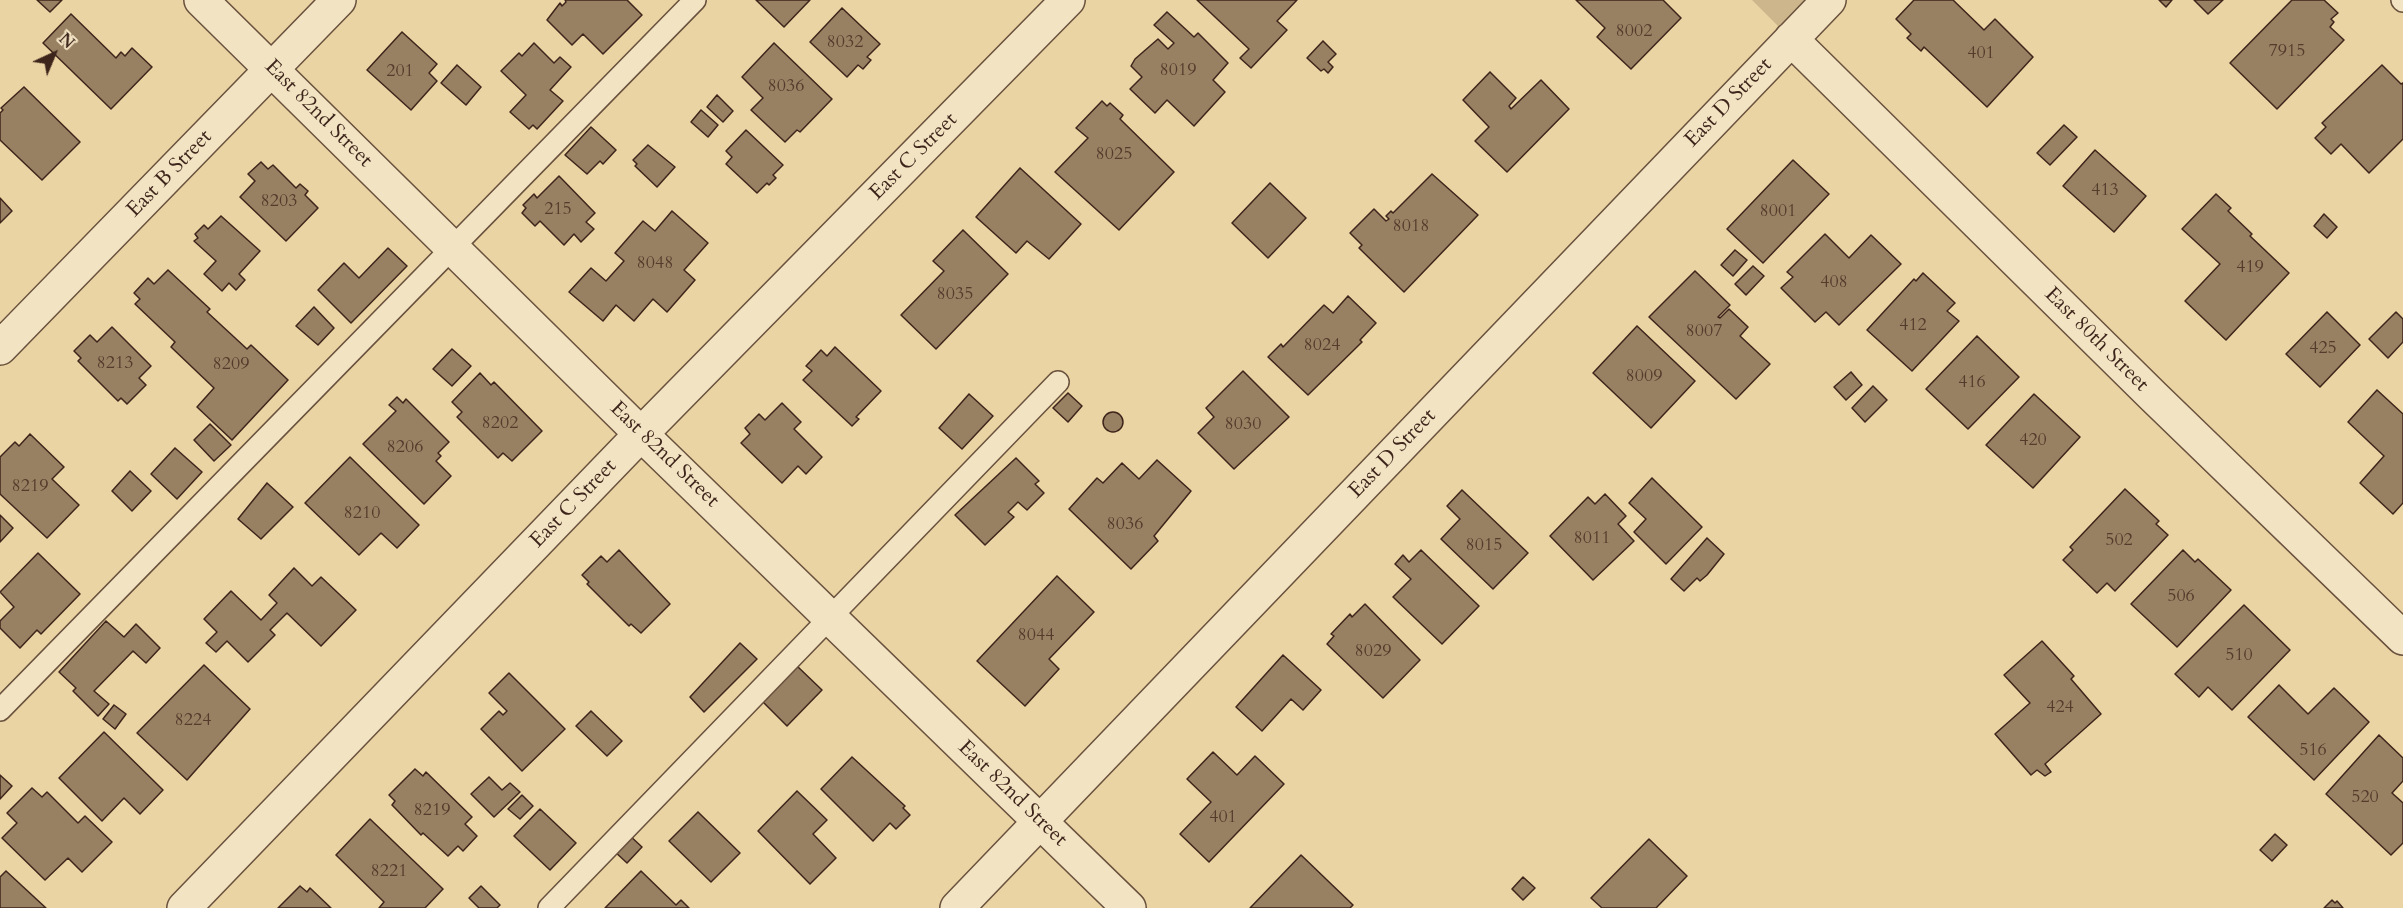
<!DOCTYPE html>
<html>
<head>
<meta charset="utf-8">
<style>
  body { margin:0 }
  #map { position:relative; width:2403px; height:908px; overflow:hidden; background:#ebd4a3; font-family:Cardo,serif }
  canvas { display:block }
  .north { position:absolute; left:24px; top:24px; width:60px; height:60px; -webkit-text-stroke:4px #f2e3c3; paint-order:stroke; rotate:44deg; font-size:16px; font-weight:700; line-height:24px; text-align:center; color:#3e251b }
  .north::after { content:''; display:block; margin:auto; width:21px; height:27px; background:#3e251b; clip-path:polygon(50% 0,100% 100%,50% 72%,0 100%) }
</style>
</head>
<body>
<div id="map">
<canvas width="2403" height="908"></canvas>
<div class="north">N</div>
</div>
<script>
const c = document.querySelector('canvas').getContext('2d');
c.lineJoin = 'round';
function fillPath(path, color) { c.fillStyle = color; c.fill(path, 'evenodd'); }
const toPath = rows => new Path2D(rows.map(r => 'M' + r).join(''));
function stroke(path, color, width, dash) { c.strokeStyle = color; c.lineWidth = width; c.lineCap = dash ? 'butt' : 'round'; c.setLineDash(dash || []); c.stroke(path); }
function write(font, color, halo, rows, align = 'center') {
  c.font = font + ' Cardo,serif'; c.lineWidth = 6; c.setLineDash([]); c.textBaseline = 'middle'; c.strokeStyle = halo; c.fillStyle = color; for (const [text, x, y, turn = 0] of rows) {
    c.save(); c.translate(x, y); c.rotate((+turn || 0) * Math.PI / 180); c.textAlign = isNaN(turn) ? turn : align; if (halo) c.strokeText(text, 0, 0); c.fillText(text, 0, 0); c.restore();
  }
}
fillPath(toPath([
  [1752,0,1829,0,1791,39]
]), '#ceb68c');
const building = toPath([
  [37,0,62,0,50,12,37,0],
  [565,0,627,0,642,15,603,54,583,34,572,45,547,20,560,3,562,6,566,2,565,0],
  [756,0,810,0,784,27,756,0],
  [1197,0,1297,0,1277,21,1287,30,1251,68,1240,58,1249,49,1197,0],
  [1576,0,1663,0,1681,18,1631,69,1597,37,1605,28,1576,0],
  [1914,0,1953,0,1984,30,1995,19,2033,57,1987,107,1924,47,1921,51,1907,38,1911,34,1896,19,1914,0],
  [2159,0,2172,0,2166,7,2159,0],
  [2194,0,2223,0,2208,14,2194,0],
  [2292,0,2324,0,2338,13,2331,19,2334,22,2330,27,2344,40,2277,109,2230,63,2292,0],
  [842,8,880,44,867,57,871,60,863,69,858,65,847,77,810,42,842,8],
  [1167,12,1194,37,1198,33,1228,63,1213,80,1225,92,1194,126,1167,100,1155,113,1130,89,1142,77,1131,66,1135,59,1158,39,1168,49,1174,43,1154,25,1167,12],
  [71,14,116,58,121,52,125,56,132,48,152,67,111,109,43,43,71,14],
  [402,32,437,64,429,73,437,81,411,110,367,70,402,32],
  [1323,41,1336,54,1328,62,1333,67,1328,73,1324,69,1321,71,1307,58,1323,41],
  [534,43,554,63,560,57,571,67,550,90,563,101,537,129,533,125,529,129,510,112,526,95,501,71,519,53,522,56,534,43],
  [774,43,832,99,800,132,797,130,785,142,751,110,763,98,742,77,774,43],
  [457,65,481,87,466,105,441,83,457,65],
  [2382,65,2401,84,2403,83,2403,139,2369,173,2341,144,2331,154,2315,138,2326,127,2322,123,2382,65],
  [1490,72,1516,98,1509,106,1511,109,1541,80,1569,109,1507,172,1475,141,1489,127,1463,100,1490,72],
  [24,87,80,142,42,180,0,140,0,113,3,110,1,108,24,87],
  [717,95,733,111,723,122,707,107,717,95],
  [1102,101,1107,106,1110,103,1123,115,1120,119,1174,172,1119,230,1055,172,1088,138,1076,128,1102,101],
  [701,110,718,125,708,137,691,122,701,110],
  [2064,125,2077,137,2050,165,2037,153,2064,125],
  [591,127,616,150,603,164,600,161,587,174,565,155,591,127],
  [746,130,783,165,773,175,776,178,769,185,767,183,757,193,726,164,732,157,726,151,746,130],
  [648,145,675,167,657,187,635,166,637,164,633,160,648,145],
  [2095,150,2146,196,2114,232,2063,186,2095,150],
  [1793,160,1829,194,1763,263,1727,229,1793,160],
  [261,162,268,169,273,165,296,188,300,184,308,191,305,195,318,208,286,241,240,197,255,181,248,174,261,162],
  [1020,168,1081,224,1049,259,1027,241,1016,253,976,217,1020,168],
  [1432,174,1478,215,1404,292,1359,248,1362,245,1350,233,1374,209,1386,221,1389,219,1386,216,1391,211,1393,213,1432,174],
  [559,176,595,213,586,222,594,229,581,242,574,234,564,245,540,221,535,226,522,213,526,208,523,205,534,194,537,198,559,176],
  [1270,183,1306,218,1268,258,1232,223,1270,183],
  [2216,194,2231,208,2228,211,2252,234,2250,236,2289,273,2226,340,2185,301,2220,264,2182,229,2216,194],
  [0,198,12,211,0,223,0,198],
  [672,211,708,243,684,270,695,280,667,312,653,299,634,321,616,305,603,321,569,292,591,268,606,281,624,261,615,253,643,221,655,231,672,211],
  [2324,214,2337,227,2327,238,2314,226,2324,214],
  [221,216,260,251,239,274,245,280,236,290,229,283,222,291,204,274,216,261,194,241,198,238,195,234,204,225,208,229,221,216],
  [963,230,1008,274,936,349,901,315,944,271,933,261,963,230],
  [1825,234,1849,258,1871,235,1901,264,1839,325,1826,312,1815,322,1781,288,1793,277,1787,272,1825,234],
  [388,248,407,266,351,323,318,290,344,263,359,278,388,248],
  [1735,250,1747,260,1733,276,1721,265,1735,250],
  [1753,266,1764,276,1746,295,1735,284,1753,266],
  [168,270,210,309,207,312,247,349,251,345,288,380,232,440,197,407,214,388,171,347,175,342,135,304,140,299,134,293,148,278,154,284,168,270],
  [1695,271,1730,305,1718,317,1720,318,1729,309,1748,327,1740,336,1770,364,1736,399,1649,317,1695,271],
  [1923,273,1955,303,1947,311,1959,321,1912,371,1867,330,1914,279,1916,281,1923,273],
  [1348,296,1376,323,1360,340,1362,342,1308,395,1268,357,1281,344,1283,347,1324,305,1333,313,1348,296],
  [314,307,334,328,318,345,296,326,314,307],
  [2327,312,2360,345,2320,387,2286,354,2327,312],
  [2396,312,2403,319,2403,342,2388,358,2369,339,2396,312],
  [1637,326,1695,381,1651,428,1593,373,1637,326],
  [112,327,151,366,139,378,146,385,127,404,121,398,118,401,78,361,81,358,74,351,90,335,97,342,112,327],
  [1977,336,2019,377,1968,429,1926,389,1977,336],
  [835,347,881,391,856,417,859,419,852,426,803,380,812,371,806,366,821,350,827,356,835,347],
  [452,349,471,366,452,386,433,369,452,349],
  [1243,371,1289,417,1234,469,1198,433,1214,417,1206,408,1243,371],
  [1851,372,1862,385,1846,400,1834,387,1851,372],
  [480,373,491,385,494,382,542,431,512,461,503,453,498,458,457,417,462,412,452,402,480,373],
  [1873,386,1887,400,1865,422,1852,408,1873,386],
  [2377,390,2403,414,2403,503,2393,514,2360,483,2384,456,2348,422,2377,390],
  [1068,393,1082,406,1068,422,1053,408,1068,393],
  [969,394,993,416,962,449,939,428,969,394],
  [2034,394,2080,437,2033,488,1986,445,2034,394],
  [397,397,403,403,406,399,449,442,438,453,441,456,436,461,451,476,424,504,363,444,396,411,389,405,397,397],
  [782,403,801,422,794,429,822,457,806,474,798,466,782,483,741,443,750,434,745,428,759,414,765,420,782,403],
  '1103 422a10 10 0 1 1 20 0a10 10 0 1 1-20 0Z',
  [210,424,231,445,214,461,194,440,210,424],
  [30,434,64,467,52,479,79,505,47,538,0,494,0,457,15,442,19,446,30,434],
  [175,448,202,472,177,499,151,474,175,448],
  [350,457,419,525,397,548,381,533,359,555,305,503,350,457],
  [1016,458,1039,481,1035,484,1044,493,1027,510,1018,502,1008,512,1014,517,985,545,955,515,1016,458],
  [1157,460,1191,491,1154,536,1158,541,1131,569,1069,509,1097,478,1103,483,1122,463,1139,479,1157,460],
  [130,471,151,491,132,511,112,491,130,471],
  [1652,478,1702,527,1666,564,1634,532,1646,519,1629,503,1652,478],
  [267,483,293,507,261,539,238,519,267,483],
  [2125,489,2159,521,2156,524,2168,535,2115,591,2107,583,2097,593,2063,560,2073,550,2070,547,2125,489],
  [1462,490,1528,553,1493,589,1441,539,1460,519,1447,506,1462,490],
  [1605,494,1626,516,1618,524,1634,541,1593,580,1550,536,1588,497,1595,504,1605,494],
  [0,515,13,528,0,542,0,515],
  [1707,538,1724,554,1707,575,1700,581,1697,578,1684,591,1671,579,1707,538],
  [619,550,670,604,641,633,631,624,629,626,587,584,589,582,582,575,601,556,607,562,619,550],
  [1421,550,1479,606,1442,644,1393,597,1411,579,1395,564,1403,555,1409,562,1421,550],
  [2183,550,2195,562,2198,559,2231,590,2177,647,2131,604,2183,550],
  [38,553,80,594,41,634,37,630,20,648,0,628,0,621,14,607,0,592,38,553],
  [294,568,312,586,321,577,356,610,321,646,287,613,270,630,275,635,248,662,227,641,216,652,206,643,217,632,204,619,231,591,261,620,277,603,269,595,294,568],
  [1057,576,1094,612,1049,659,1059,669,1025,706,977,661,1057,576],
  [1365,604,1420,660,1383,698,1327,644,1334,636,1331,634,1350,614,1352,617,1365,604],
  [2244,605,2290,650,2232,710,2208,687,2199,697,2175,674,2244,605],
  [106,621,124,637,136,624,160,648,146,663,133,651,94,691,109,704,98,716,73,691,76,688,59,672,106,621],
  [2042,641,2074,676,2071,679,2101,714,2045,764,2051,772,2045,776,2037,770,2031,775,1995,734,2030,703,2004,675,2042,641],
  [740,643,757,659,704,712,690,697,740,643],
  [1283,655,1321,690,1303,710,1291,699,1262,731,1236,707,1283,655],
  [204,665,250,709,187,780,137,733,204,665],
  [797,666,822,690,787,726,763,702,797,666],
  [509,673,565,729,522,771,481,729,499,711,503,715,507,711,489,693,509,673],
  [2279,685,2308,714,2334,688,2369,722,2314,780,2248,717,2279,685],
  [114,705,126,714,115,729,103,719,114,705],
  [591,711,622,741,607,756,576,726,591,711],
  [104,732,163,790,140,814,124,798,102,821,59,778,104,732],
  [2379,735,2403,758,2403,781,2392,793,2403,803,2403,843,2391,855,2326,794,2379,735],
  [1213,752,1237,775,1255,756,1284,784,1209,862,1180,834,1211,802,1187,779,1213,752],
  [852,757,905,806,903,808,910,815,896,829,890,823,873,841,821,789,852,757],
  [415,769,423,776,426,772,472,817,465,824,477,836,463,851,458,846,448,856,423,833,421,835,392,805,395,801,389,795,415,769],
  [0,775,12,786,0,799,0,775],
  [489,777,502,790,510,783,520,792,494,817,471,794,489,777],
  [32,788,42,797,47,792,78,823,85,816,112,842,82,872,68,858,45,880,2,838,17,823,7,813,32,788],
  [797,791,827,820,813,834,836,858,810,884,758,831,797,791],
  [522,795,533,806,520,819,508,809,522,795],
  [540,809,576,843,550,870,514,836,540,809],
  [698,812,740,853,711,882,669,841,698,812],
  [370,819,443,889,425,908,379,908,384,902,336,855,370,819],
  [628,834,642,847,627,863,613,850,628,834],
  [2275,834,2287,845,2272,861,2260,850,2275,834],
  [1649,839,1687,876,1656,908,1602,908,1591,898,1649,839],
  [1301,855,1353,905,1350,908,1250,908,1301,855],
  [6,871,46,908,0,908,0,877,6,871],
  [641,871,676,905,681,900,689,908,605,908,641,871],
  [1523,877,1535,888,1523,900,1512,889,1523,877],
  [300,886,307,892,310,888,331,908,278,908,300,886],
  [481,886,500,905,497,908,479,908,469,898,481,886],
  [2332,900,2335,903,2337,901,2343,908,2324,908,2332,900]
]);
fillPath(building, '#988062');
stroke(building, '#3e251b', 1.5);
const service = toPath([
  [2402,0,2403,1],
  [0,710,695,0],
  [549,908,1058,382]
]);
const minor = toPath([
  [201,0,641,434,1129,908],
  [1791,39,2153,396,2403,638],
  [0,348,339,0],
  [184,908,641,434,1068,0],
  [957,908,1829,0]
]);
stroke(service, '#69513d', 24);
stroke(minor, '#69513d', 36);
stroke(service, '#f2e3c3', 21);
stroke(minor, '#f2e3c3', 33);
write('18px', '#543c2d', null, [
  ["8002",1634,32],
  ["8032",845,43],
  ["7915",2287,52],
  ["401",1981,54],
  ["8019",1178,71],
  ["201",400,72],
  ["8036",786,87],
  ["8025",1114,155],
  ["413",2105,191],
  ["8203",279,202],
  ["215",558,210],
  ["8001",1778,212],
  ["8018",1411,227],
  ["8048",655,264],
  ["419",2250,268],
  ["408",1834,283],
  ["8035",955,295],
  ["412",1913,326],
  ["8007",1704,332],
  ["8024",1322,346],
  ["425",2323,349],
  ["8213",115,364],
  ["8209",231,365],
  ["8009",1644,377],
  ["416",1972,383],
  ["8202",500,424],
  ["8030",1243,425],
  ["420",2033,441],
  ["8206",405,448],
  ["8219",30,487],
  ["8210",362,514],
  ["8036",1125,525],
  ["8011",1592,539],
  ["502",2119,541],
  ["8015",1484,546],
  ["506",2181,597],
  ["8044",1036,636],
  ["8029",1373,652],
  ["510",2239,656],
  ["424",2060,708],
  ["8224",193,721],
  ["516",2313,751],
  ["520",2365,798],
  ["8219",432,811],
  ["401",1223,818],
  ["8221",389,872]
]);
write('21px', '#3e251b', '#f2e3c3', [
  ["East D Street",1729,103,-46],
  ["East 82nd Street",318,114,45],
  ["East C Street",914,157,-45],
  ["East B Street",170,174,-46],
  ["East 80th Street",2096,340,45],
  ["East D Street",1393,454,-46],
  ["East 82nd Street",664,455,44],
  ["East C Street",574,504,-46],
  ["East 82nd Street",1012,794,44]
]);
</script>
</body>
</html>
